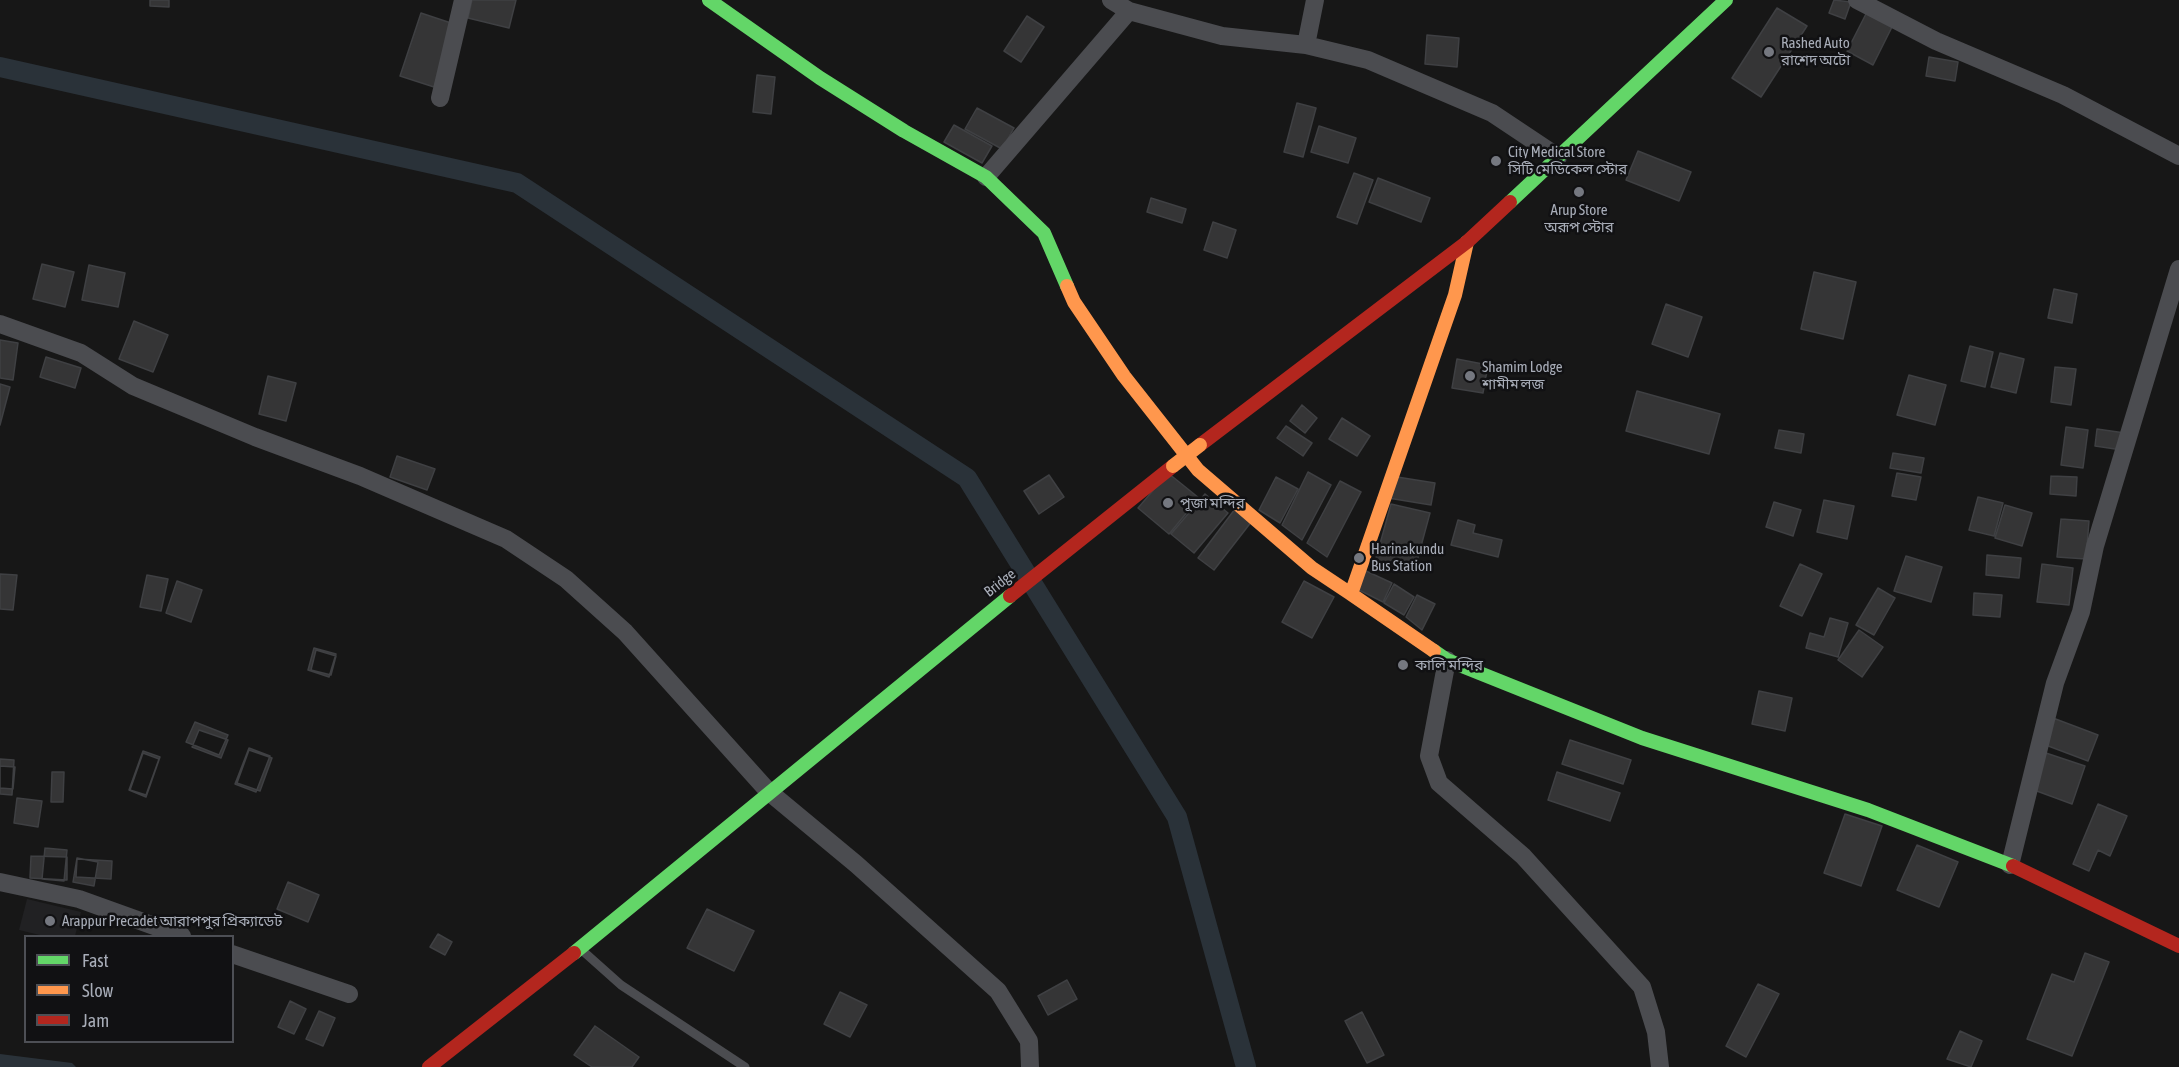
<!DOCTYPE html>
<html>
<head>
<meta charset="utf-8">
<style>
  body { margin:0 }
  #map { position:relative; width:2179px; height:1067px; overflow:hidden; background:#171717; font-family:"Asap Condensed",sans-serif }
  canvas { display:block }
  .legend { position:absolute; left:24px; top:935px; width:210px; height:108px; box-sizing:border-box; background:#111113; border:2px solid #4d4f55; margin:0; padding:8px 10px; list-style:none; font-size:18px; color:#a8adb8 }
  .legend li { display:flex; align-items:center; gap:12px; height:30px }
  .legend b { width:30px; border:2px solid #4d4f55 }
</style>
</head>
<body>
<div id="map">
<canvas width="2179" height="1067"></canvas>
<ul class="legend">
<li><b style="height:8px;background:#63d668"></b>Fast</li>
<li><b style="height:8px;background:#ff974d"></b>Slow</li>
<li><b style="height:8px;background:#b3261e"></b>Jam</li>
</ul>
</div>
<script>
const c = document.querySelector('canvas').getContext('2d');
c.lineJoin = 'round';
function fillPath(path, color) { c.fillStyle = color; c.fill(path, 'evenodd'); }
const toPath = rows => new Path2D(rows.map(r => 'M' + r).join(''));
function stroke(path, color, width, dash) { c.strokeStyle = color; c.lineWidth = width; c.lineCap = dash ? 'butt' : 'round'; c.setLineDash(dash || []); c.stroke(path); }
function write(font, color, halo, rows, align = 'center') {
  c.font = font + ' "Asap Condensed","Noto Sans Bengali",sans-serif'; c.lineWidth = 5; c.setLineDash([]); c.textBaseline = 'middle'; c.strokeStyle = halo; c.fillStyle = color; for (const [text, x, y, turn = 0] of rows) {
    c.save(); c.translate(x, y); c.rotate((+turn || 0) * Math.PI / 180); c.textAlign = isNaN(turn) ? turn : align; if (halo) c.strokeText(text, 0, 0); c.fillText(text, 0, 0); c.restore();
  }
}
fillPath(toPath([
  [27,899,81,912,75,936,44,936,19,930]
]), '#212123');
fillPath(toPath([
  [0,1054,72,1063,76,1067,0,1067]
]), '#2a3239');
stroke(toPath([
  [0,67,517,183,967,478,1177,817,1246,1067]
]), '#2a3239', 20);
const building = toPath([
  [150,0,169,0,169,7,150,6,150,0],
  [472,0,516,0,509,28,468,18,472,0],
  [1834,0,1851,2,1845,19,1829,13,1834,0],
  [1777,8,1807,26,1761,97,1732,78,1777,8],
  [1869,8,1894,23,1873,65,1847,51,1869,8],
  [421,13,454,24,434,87,400,76,421,13],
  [1027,16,1044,27,1021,62,1004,51,1027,16],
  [1427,35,1459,38,1457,67,1425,64,1427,35],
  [1929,57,1958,62,1955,81,1926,76,1929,57],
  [757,75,775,77,771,114,753,112,757,75],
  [1297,103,1316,108,1303,157,1284,152,1297,103],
  [977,108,1014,128,1002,149,965,129,977,108],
  [954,125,992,146,982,163,944,142,954,125],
  [1319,126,1356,138,1348,163,1311,152,1319,126],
  [1638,151,1691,172,1679,201,1626,180,1638,151],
  [1354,173,1373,180,1357,224,1337,217,1354,173],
  [1378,178,1430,198,1421,222,1369,202,1378,178],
  [1151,198,1186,209,1182,223,1147,212,1151,198],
  [1213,222,1236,230,1227,258,1204,250,1213,222],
  [42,264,74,272,65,307,33,299,42,264],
  [89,265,125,273,118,307,82,300,89,265],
  [1814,272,1856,282,1843,339,1801,329,1814,272],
  [2054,289,2077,294,2072,323,2048,318,2054,289],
  [1666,304,1702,317,1688,357,1652,344,1666,304],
  [134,321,168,335,153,372,119,359,134,321],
  [0,340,18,343,13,380,0,378,0,340],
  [1970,346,1993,352,1985,387,1961,381,1970,346],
  [2000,353,2024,359,2016,393,1991,387,2000,353],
  [46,357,81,368,75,388,40,377,46,357],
  [1457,359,1488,365,1483,393,1452,388,1457,359],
  [2055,367,2076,369,2071,405,2051,402,2055,367],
  [1909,375,1946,385,1935,425,1897,415,1909,375],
  [268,376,296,383,286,421,259,414,268,376],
  [0,384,10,387,0,425,0,384],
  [1637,391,1720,414,1709,454,1626,431,1637,391],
  [1302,405,1317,418,1305,433,1290,421,1302,405],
  [1342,418,1370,436,1357,456,1329,439,1342,418],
  [1286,426,1312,443,1303,456,1277,438,1286,426],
  [2066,427,2088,430,2083,468,2061,465,2066,427],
  [2097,429,2125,433,2122,450,2095,446,2097,429],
  [1779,430,1804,434,1801,453,1775,448,1779,430],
  [1893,453,1924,458,1921,473,1890,468,1893,453],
  [397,456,435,469,427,490,390,477,397,456],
  [1308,472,1331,485,1302,540,1282,525,1308,472],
  [1168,473,1199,498,1169,534,1138,508,1168,473],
  [1897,473,1921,477,1916,500,1892,496,1897,473],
  [1049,475,1064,497,1039,514,1024,491,1049,475],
  [1391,476,1435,483,1431,505,1388,498,1391,476],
  [2051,476,2077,477,2076,496,2050,494,2051,476],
  [1276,477,1298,489,1280,523,1259,510,1276,477],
  [1340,481,1361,492,1327,557,1307,543,1340,481],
  [1205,494,1228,513,1194,553,1171,534,1205,494],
  [1978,497,2003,503,1994,536,1969,530,1978,497],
  [1824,500,1854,506,1847,539,1817,532,1824,500],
  [1774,502,1801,510,1793,536,1766,527,1774,502],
  [1391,504,1430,513,1414,572,1375,562,1391,504],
  [2005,505,2032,513,2022,546,1995,538,2005,505],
  [1235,509,1252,521,1214,570,1198,558,1235,509],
  [2061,519,2089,521,2086,559,2057,557,2061,519],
  [1458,520,1475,525,1473,533,1502,540,1498,557,1451,545,1458,520],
  [1987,555,2021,558,2019,578,1986,575,1987,555],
  [1906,556,1942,567,1931,602,1894,591,1906,556],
  [1800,564,1822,574,1802,616,1780,606,1800,564],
  [2042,564,2073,568,2069,605,2037,602,2042,564],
  [1366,571,1392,583,1383,602,1357,589,1366,571],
  [0,574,17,575,13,610,0,609,0,574],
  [147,575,168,579,161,611,140,607,147,575],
  [177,581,202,590,191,622,166,613,177,581],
  [1304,581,1334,597,1312,638,1282,622,1304,581],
  [1394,584,1414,597,1404,615,1384,603,1394,584],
  [1878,588,1895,598,1874,635,1856,625,1878,588],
  [1974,593,2002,595,2000,617,1973,615,1974,593],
  [1417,595,1435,604,1422,630,1406,617,1417,595],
  [1830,618,1848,623,1838,657,1806,648,1810,633,1824,637,1830,618],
  [1859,630,1883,647,1862,677,1838,660,1859,630],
  [314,648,336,654,329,677,308,670,314,648],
  [316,650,336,656,331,675,311,670,316,650],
  [1759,691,1792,698,1785,731,1752,724,1759,691],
  [2053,718,2098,735,2088,761,2043,744,2053,718],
  [195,722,228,735,219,755,186,742,195,722],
  [199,730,228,740,221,758,192,747,199,730],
  [1570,740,1631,760,1623,784,1562,764,1570,740],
  [249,748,270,756,256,792,235,784,249,748],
  [249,750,272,758,260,791,237,783,249,750],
  [143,751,160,757,146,797,129,790,143,751],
  [143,753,159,759,146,795,130,790,143,753],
  [2046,753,2085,766,2072,804,2034,790,2046,753],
  [0,759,14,760,12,795,0,794,0,759],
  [0,766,15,767,13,789,0,788,0,766],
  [52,772,64,772,63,802,51,802,52,772],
  [1557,772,1620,793,1610,821,1548,800,1557,772],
  [17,798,42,801,38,827,14,823,17,798],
  [2098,804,2127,816,2110,856,2098,850,2089,871,2073,864,2098,804],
  [1845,814,1882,826,1861,886,1824,873,1845,814],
  [1917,845,1958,862,1939,907,1897,890,1917,845],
  [45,848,67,850,64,881,42,879,45,848],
  [31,856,67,857,67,880,30,878,31,856],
  [77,858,98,862,94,886,73,882,77,858],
  [77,859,112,861,111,879,76,877,77,859],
  [288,882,319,895,308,922,277,909,288,882],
  [707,909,754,931,734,971,687,948,707,909],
  [438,934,452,942,445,955,430,947,438,934],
  [2085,953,2109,962,2072,1056,2027,1039,2052,974,2074,982,2085,953],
  [1067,980,1077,999,1048,1015,1038,996,1067,980],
  [1758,984,1779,994,1746,1057,1726,1046,1758,984],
  [840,992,867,1005,850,1037,824,1024,840,992],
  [290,1001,306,1009,294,1034,278,1027,290,1001],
  [319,1011,335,1018,323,1046,306,1039,319,1011],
  [1362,1012,1384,1055,1367,1063,1345,1021,1362,1012],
  [595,1026,639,1057,632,1067,592,1067,574,1055,595,1026],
  [1960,1031,1982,1041,1971,1067,1947,1059,1960,1031]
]);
fillPath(building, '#353536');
stroke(building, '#3f4043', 1.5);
stroke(toPath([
  [584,952,621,985,745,1067]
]), '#4b4c50', 9);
stroke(toPath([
  [1111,0,1129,11,1222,36,1306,45,1368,60,1492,113,1558,157],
  [1857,0,1936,41,2063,95,2179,156],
  [1306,45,1315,0],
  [440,98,463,0],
  [986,177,1129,11],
  [0,324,81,353,133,386,255,437,360,476,506,539,566,579,625,632,768,791,856,864,998,991,1029,1041,1030,1067],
  [1447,660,1429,756,1439,783,1523,856,1642,987,1656,1032,1660,1067],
  [2010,865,2055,683,2081,612,2095,546,2179,269],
  [0,882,79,899,182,936],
  [232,954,349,994]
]), '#4b4c50', 18);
stroke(toPath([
  [709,0,820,78,904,131,986,177,1044,233,1067,286],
  [1510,202,1726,0],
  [1434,651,1447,660,1642,738,1868,810,2013,866],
  [574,953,1010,596]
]), '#63d668', 14);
stroke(toPath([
  [1067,286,1074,302,1124,376,1198,470,1312,568,1351,594],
  [1434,651,1351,594,1455,295,1467,242]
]), '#ff974d', 14);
stroke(toPath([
  [1200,445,1467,242,1510,202],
  [1010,596,1173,466],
  [2013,866,2179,946],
  [429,1067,574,953]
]), '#b3261e', 14);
stroke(toPath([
  [1173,466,1200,445]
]), '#ff974d', 14);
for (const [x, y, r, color] of [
  [1769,52,6,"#757880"],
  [1496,161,6,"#757880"],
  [1579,192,6,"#757880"],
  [1470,376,6,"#757880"],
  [1168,503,6,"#757880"],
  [1359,558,6,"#757880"],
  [1403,665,6,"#757880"],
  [50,921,6,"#757880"]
]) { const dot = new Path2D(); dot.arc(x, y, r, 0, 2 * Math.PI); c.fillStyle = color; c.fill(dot); stroke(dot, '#111113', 2); }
write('15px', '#a8adb8', '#111113', [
  ["Rashed Auto",1781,43],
  ["রাশেদ অটো",1781,60],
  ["City Medical Store",1508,152],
  ["সিটি মেডিকেল স্টোর",1508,169],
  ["Arup Store",1579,210,"center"],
  ["অরূপ স্টোর",1579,227,"center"],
  ["Shamim Lodge",1482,367],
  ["শামীম লজ",1482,384],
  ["পূজা মন্দির",1180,503],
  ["Harinakundu",1371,549],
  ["Bus Station",1371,566],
  ["কালি মন্দির",1415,665],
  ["Arappur Precadet আরাপপুর প্রিক্যাডেট",62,921]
], 'left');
write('15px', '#a8adb8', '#111113', [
  ["Bridge",1000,583,-38]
]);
</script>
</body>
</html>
